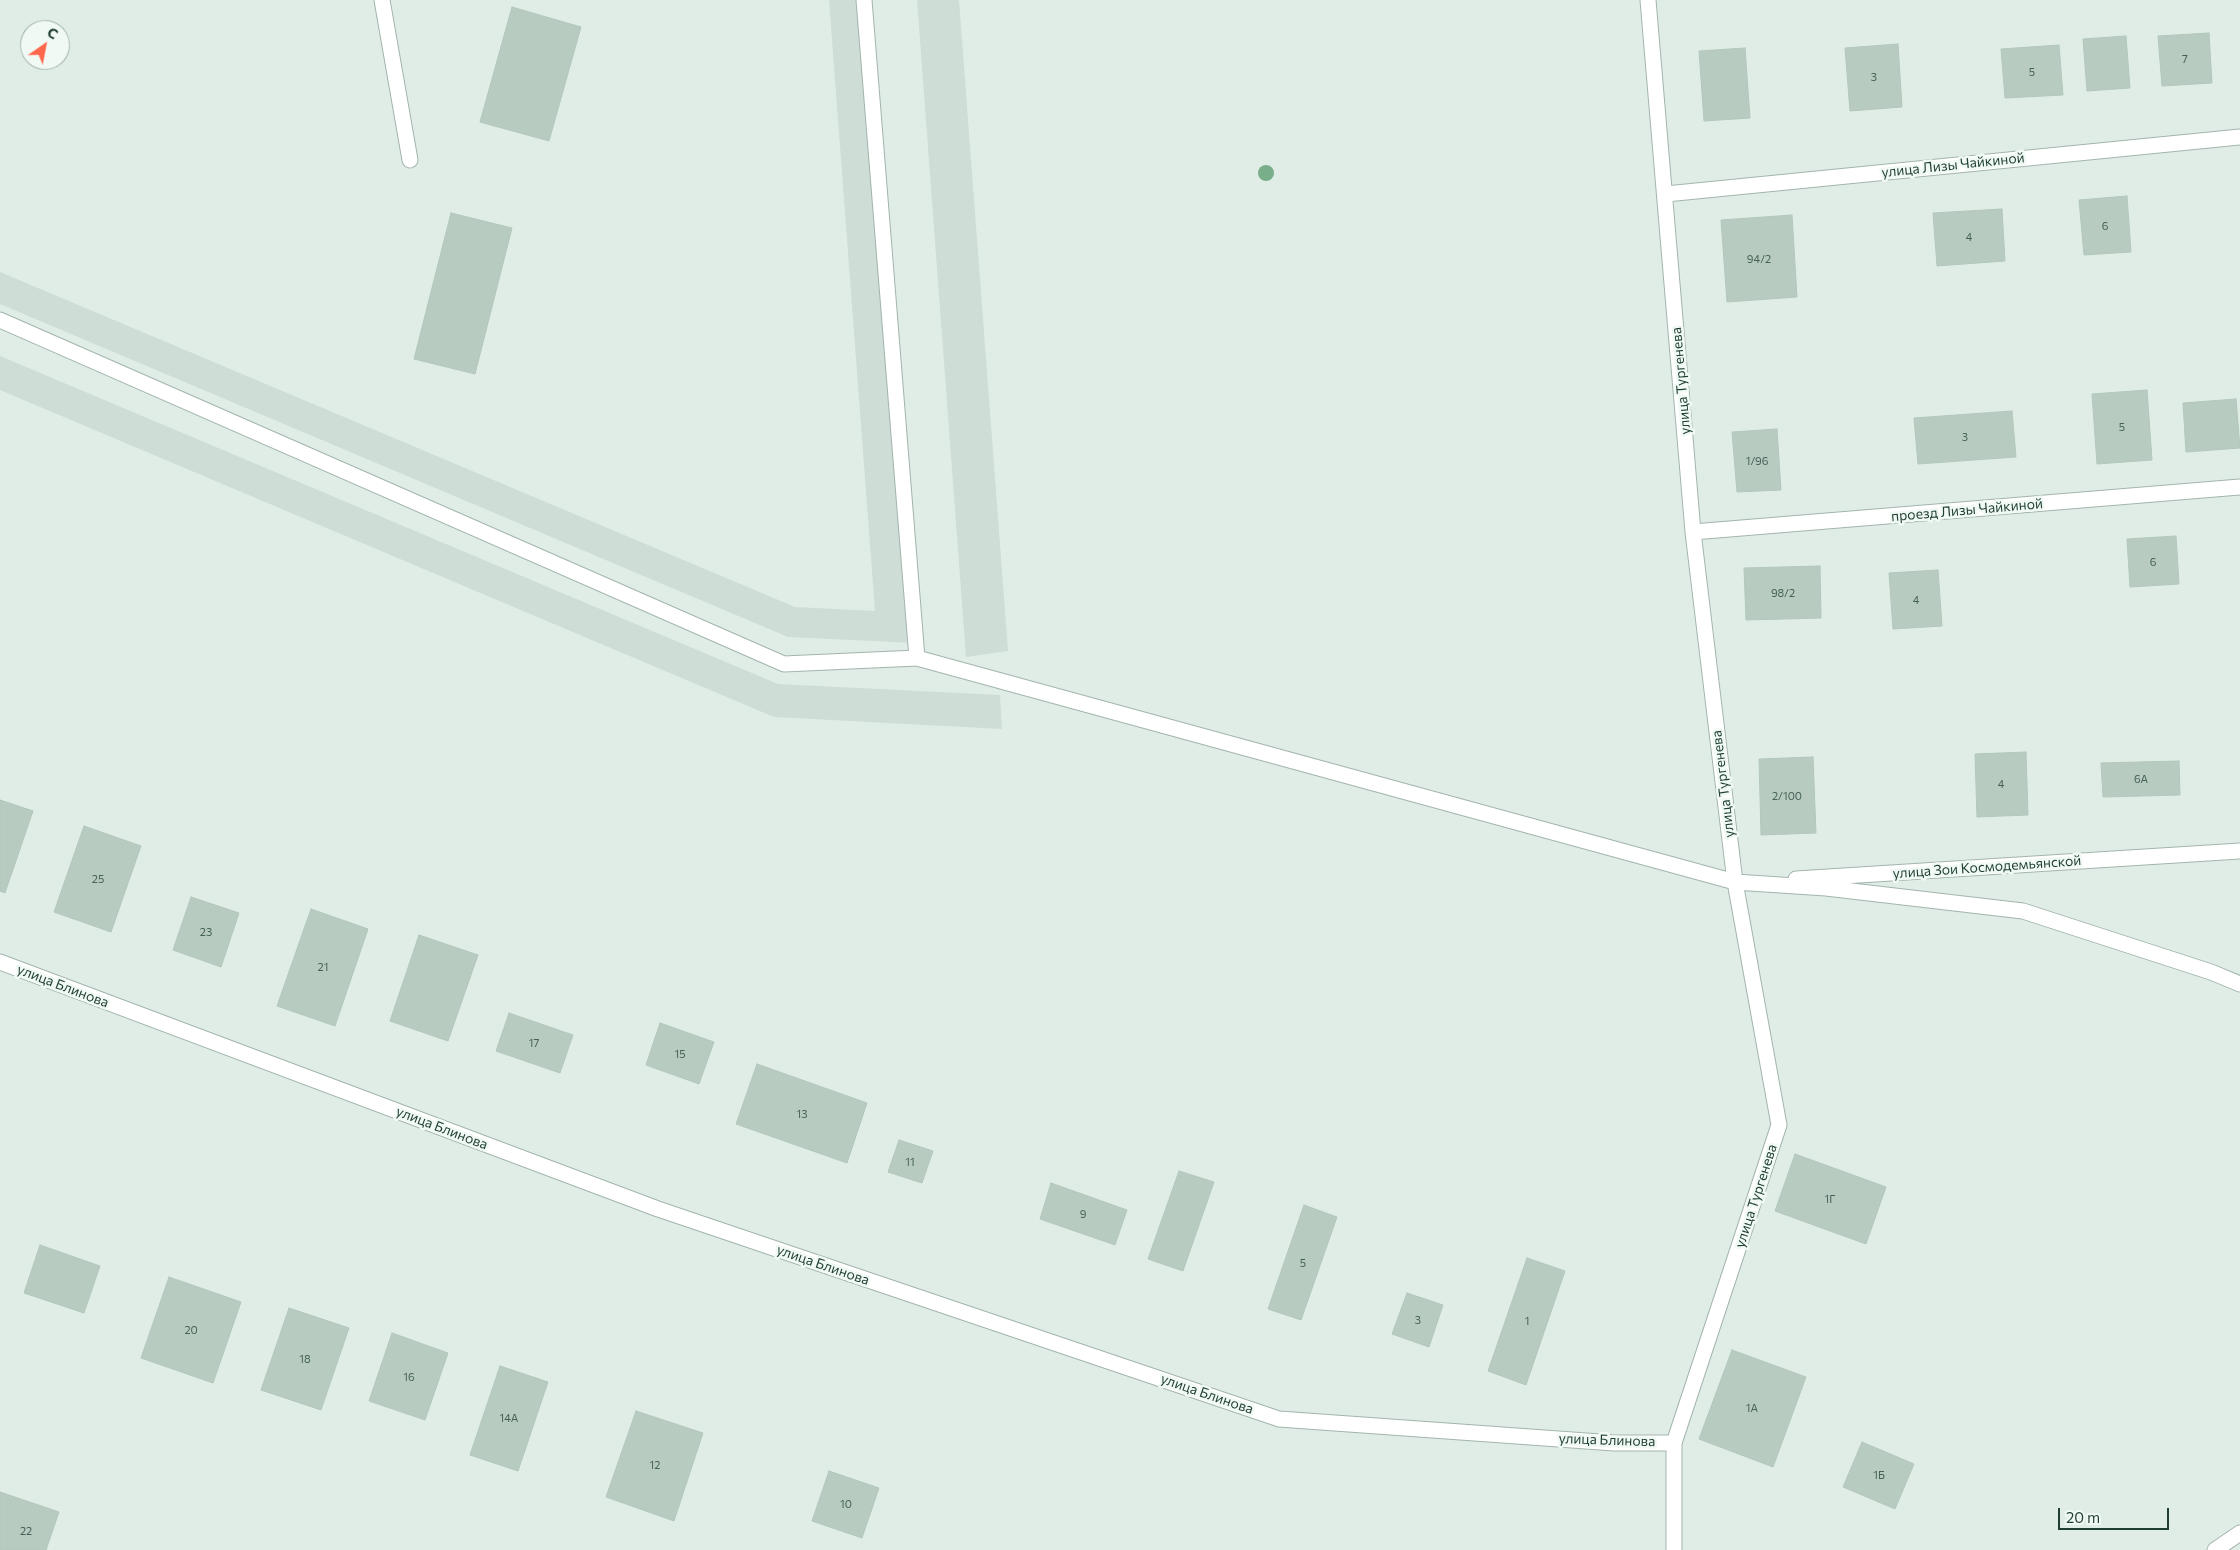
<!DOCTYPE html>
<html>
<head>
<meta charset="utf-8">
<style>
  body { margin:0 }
  #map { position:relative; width:2240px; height:1550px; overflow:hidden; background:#e0ede6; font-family:Commissioner,sans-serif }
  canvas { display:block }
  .north { position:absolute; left:20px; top:20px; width:50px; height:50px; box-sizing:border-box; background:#f1f9f4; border:1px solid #9dafa7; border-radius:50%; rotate:33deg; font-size:14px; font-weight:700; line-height:20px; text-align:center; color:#1f3f33 }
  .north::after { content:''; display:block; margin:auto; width:18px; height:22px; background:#ff674c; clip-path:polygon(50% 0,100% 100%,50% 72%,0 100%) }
  .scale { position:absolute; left:2058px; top:1508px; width:111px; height:22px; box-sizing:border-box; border:2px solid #1f3f33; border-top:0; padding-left:6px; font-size:15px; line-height:18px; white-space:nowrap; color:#1f3f33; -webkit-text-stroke:4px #f1f9f4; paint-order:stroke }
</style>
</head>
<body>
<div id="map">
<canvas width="2240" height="1550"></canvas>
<div class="north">С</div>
<div class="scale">20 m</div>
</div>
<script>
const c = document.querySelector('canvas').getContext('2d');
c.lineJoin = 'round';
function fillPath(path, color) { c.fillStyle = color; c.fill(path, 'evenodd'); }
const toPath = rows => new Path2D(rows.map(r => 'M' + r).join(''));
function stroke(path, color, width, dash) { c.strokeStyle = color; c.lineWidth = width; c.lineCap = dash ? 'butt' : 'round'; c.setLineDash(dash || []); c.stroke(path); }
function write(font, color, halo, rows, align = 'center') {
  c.font = font + ' Commissioner,sans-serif'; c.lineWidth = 5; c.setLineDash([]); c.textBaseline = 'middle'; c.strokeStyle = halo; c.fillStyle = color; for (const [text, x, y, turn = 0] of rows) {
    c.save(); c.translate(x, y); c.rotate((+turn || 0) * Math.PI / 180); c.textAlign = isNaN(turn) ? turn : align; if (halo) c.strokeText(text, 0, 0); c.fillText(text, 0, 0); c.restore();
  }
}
fillPath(toPath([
  [829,0,866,0,915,643,788,637,0,304,0,272,795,607,875,611],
  [917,0,959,0,1008,651,966,657],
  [0,356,778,684,1000,695,1002,729,774,717,0,390]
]), '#ceddd5');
const building = toPath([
  [512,7,581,27,549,141,480,122,512,7],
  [2209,33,2212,83,2162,86,2158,36,2209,33],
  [2126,36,2130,88,2087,91,2083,39,2126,36],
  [1898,44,1902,107,1850,111,1845,48,1898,44],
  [2059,45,2063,95,2005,98,2001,49,2059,45],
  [1745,48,1750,118,1704,121,1699,51,1745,48],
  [2127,196,2131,252,2084,255,2079,200,2127,196],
  [2002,209,2005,261,1937,266,1933,213,2002,209],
  [451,213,512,228,475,374,414,359,451,213],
  [1792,215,1797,297,1727,302,1721,220,1792,215],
  [2147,390,2152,460,2097,464,2092,394,2147,390],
  [2236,399,2240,448,2186,452,2183,403,2236,399],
  [2012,411,2016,457,1918,464,1914,418,2012,411],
  [1777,429,1781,490,1737,492,1732,432,1777,429],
  [2176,536,2179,584,2130,587,2127,539,2176,536],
  [1820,566,1821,618,1746,620,1744,568,1820,566],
  [1938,570,1942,626,1893,629,1889,573,1938,570],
  [2026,752,2028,815,1977,817,1975,754,2026,752],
  [1813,757,1816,833,1761,835,1759,759,1813,757],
  [2179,761,2180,795,2103,797,2101,763,2179,761],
  [0,800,33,811,5,893,0,891,0,800],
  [84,826,141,846,111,932,54,912,84,826],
  [191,897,239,913,221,967,173,950,191,897],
  [311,909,368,929,335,1026,277,1006,311,909],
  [419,935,478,955,448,1041,390,1021,419,935],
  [509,1013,573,1035,560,1073,496,1051,509,1013],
  [660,1023,714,1042,699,1084,646,1065,660,1023],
  [757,1064,867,1103,847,1163,736,1124,757,1064],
  [899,1140,933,1151,922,1183,888,1172,899,1140],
  [1795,1154,1886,1187,1866,1244,1775,1211,1795,1154],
  [1179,1171,1214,1182,1183,1271,1148,1259,1179,1171],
  [1051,1183,1127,1210,1115,1245,1040,1219,1051,1183],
  [1304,1205,1337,1217,1301,1320,1268,1309,1304,1205],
  [40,1245,100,1266,84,1313,24,1293,40,1245],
  [1527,1258,1565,1271,1526,1385,1488,1371,1527,1258],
  [169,1277,241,1302,213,1383,141,1358,169,1277],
  [1407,1293,1443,1305,1429,1347,1392,1334,1407,1293],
  [289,1308,349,1328,321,1410,261,1390,289,1308],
  [392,1333,448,1353,425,1420,369,1401,392,1333],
  [1732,1350,1806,1377,1773,1467,1699,1439,1732,1350],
  [500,1366,548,1382,518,1471,470,1455,500,1366],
  [636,1411,703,1433,674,1521,606,1497,636,1411],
  [1862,1442,1914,1464,1895,1509,1843,1487,1862,1442],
  [829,1471,879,1488,862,1538,812,1521,829,1471],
  [0,1492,59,1512,46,1550,0,1550,0,1492]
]);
fillPath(building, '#b8cbc1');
stroke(building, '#b2c7bc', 1);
const minor = toPath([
  [382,0,410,160],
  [864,0,917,658],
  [1648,0,1693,532,1735,882,1779,1125,1674,1443,1674,1550],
  [1666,194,2240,137],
  [0,320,784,664,917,658,1735,882,1826,888,2023,911,2211,972,2240,984],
  [1693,532,2240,487],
  [1796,879,2240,851],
  [0,962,658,1209,1279,1419,1614,1443,1674,1443],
  [2215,1550,2240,1533]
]);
stroke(minor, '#a2b5ad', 17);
stroke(minor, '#fff', 15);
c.fillStyle = '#79ae8a';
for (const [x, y] of [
  [1266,173]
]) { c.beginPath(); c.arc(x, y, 8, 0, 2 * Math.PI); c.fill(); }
write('11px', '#456256', null, [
  ["7",2185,59],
  ["5",2032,72],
  ["3",1874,77],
  ["6",2105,226],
  ["4",1969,237],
  ["94/2",1759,259],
  ["5",2122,427],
  ["3",1965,437],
  ["1/96",1757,461],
  ["6",2153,562],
  ["98/2",1783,593],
  ["4",1916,600],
  ["6А",2141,779],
  ["4",2001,784],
  ["2/100",1787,796],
  ["25",98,879],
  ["23",206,932],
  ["21",323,967],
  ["17",534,1043],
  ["15",680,1054],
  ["13",802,1114],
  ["11",910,1162],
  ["1Г",1830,1199],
  ["9",1083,1214],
  ["5",1303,1263],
  ["3",1418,1320],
  ["1",1527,1321],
  ["20",191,1330],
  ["18",305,1359],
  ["16",409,1377],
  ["1А",1752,1408],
  ["14А",509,1418],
  ["12",655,1465],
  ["1Б",1879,1475],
  ["10",846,1504],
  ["22",26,1531]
]);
write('14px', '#1f3f33', '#f1f9f4', [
  ["улица Лизы Чайкиной",1953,165,-6],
  ["улица Тургенева",1681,381,-95],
  ["проезд Лизы Чайкиной",1967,510,-5],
  ["улица Тургенева",1723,784,-97],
  ["улица Зои Космодемьянской",1987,867,-4],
  ["улица Блинова",63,986,21],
  ["улица Блинова",442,1128,21],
  ["улица Тургенева",1756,1196,-72],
  ["улица Блинова",823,1265,19],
  ["улица Блинова",1207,1394,19],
  ["улица Блинова",1607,1440,2]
]);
</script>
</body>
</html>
